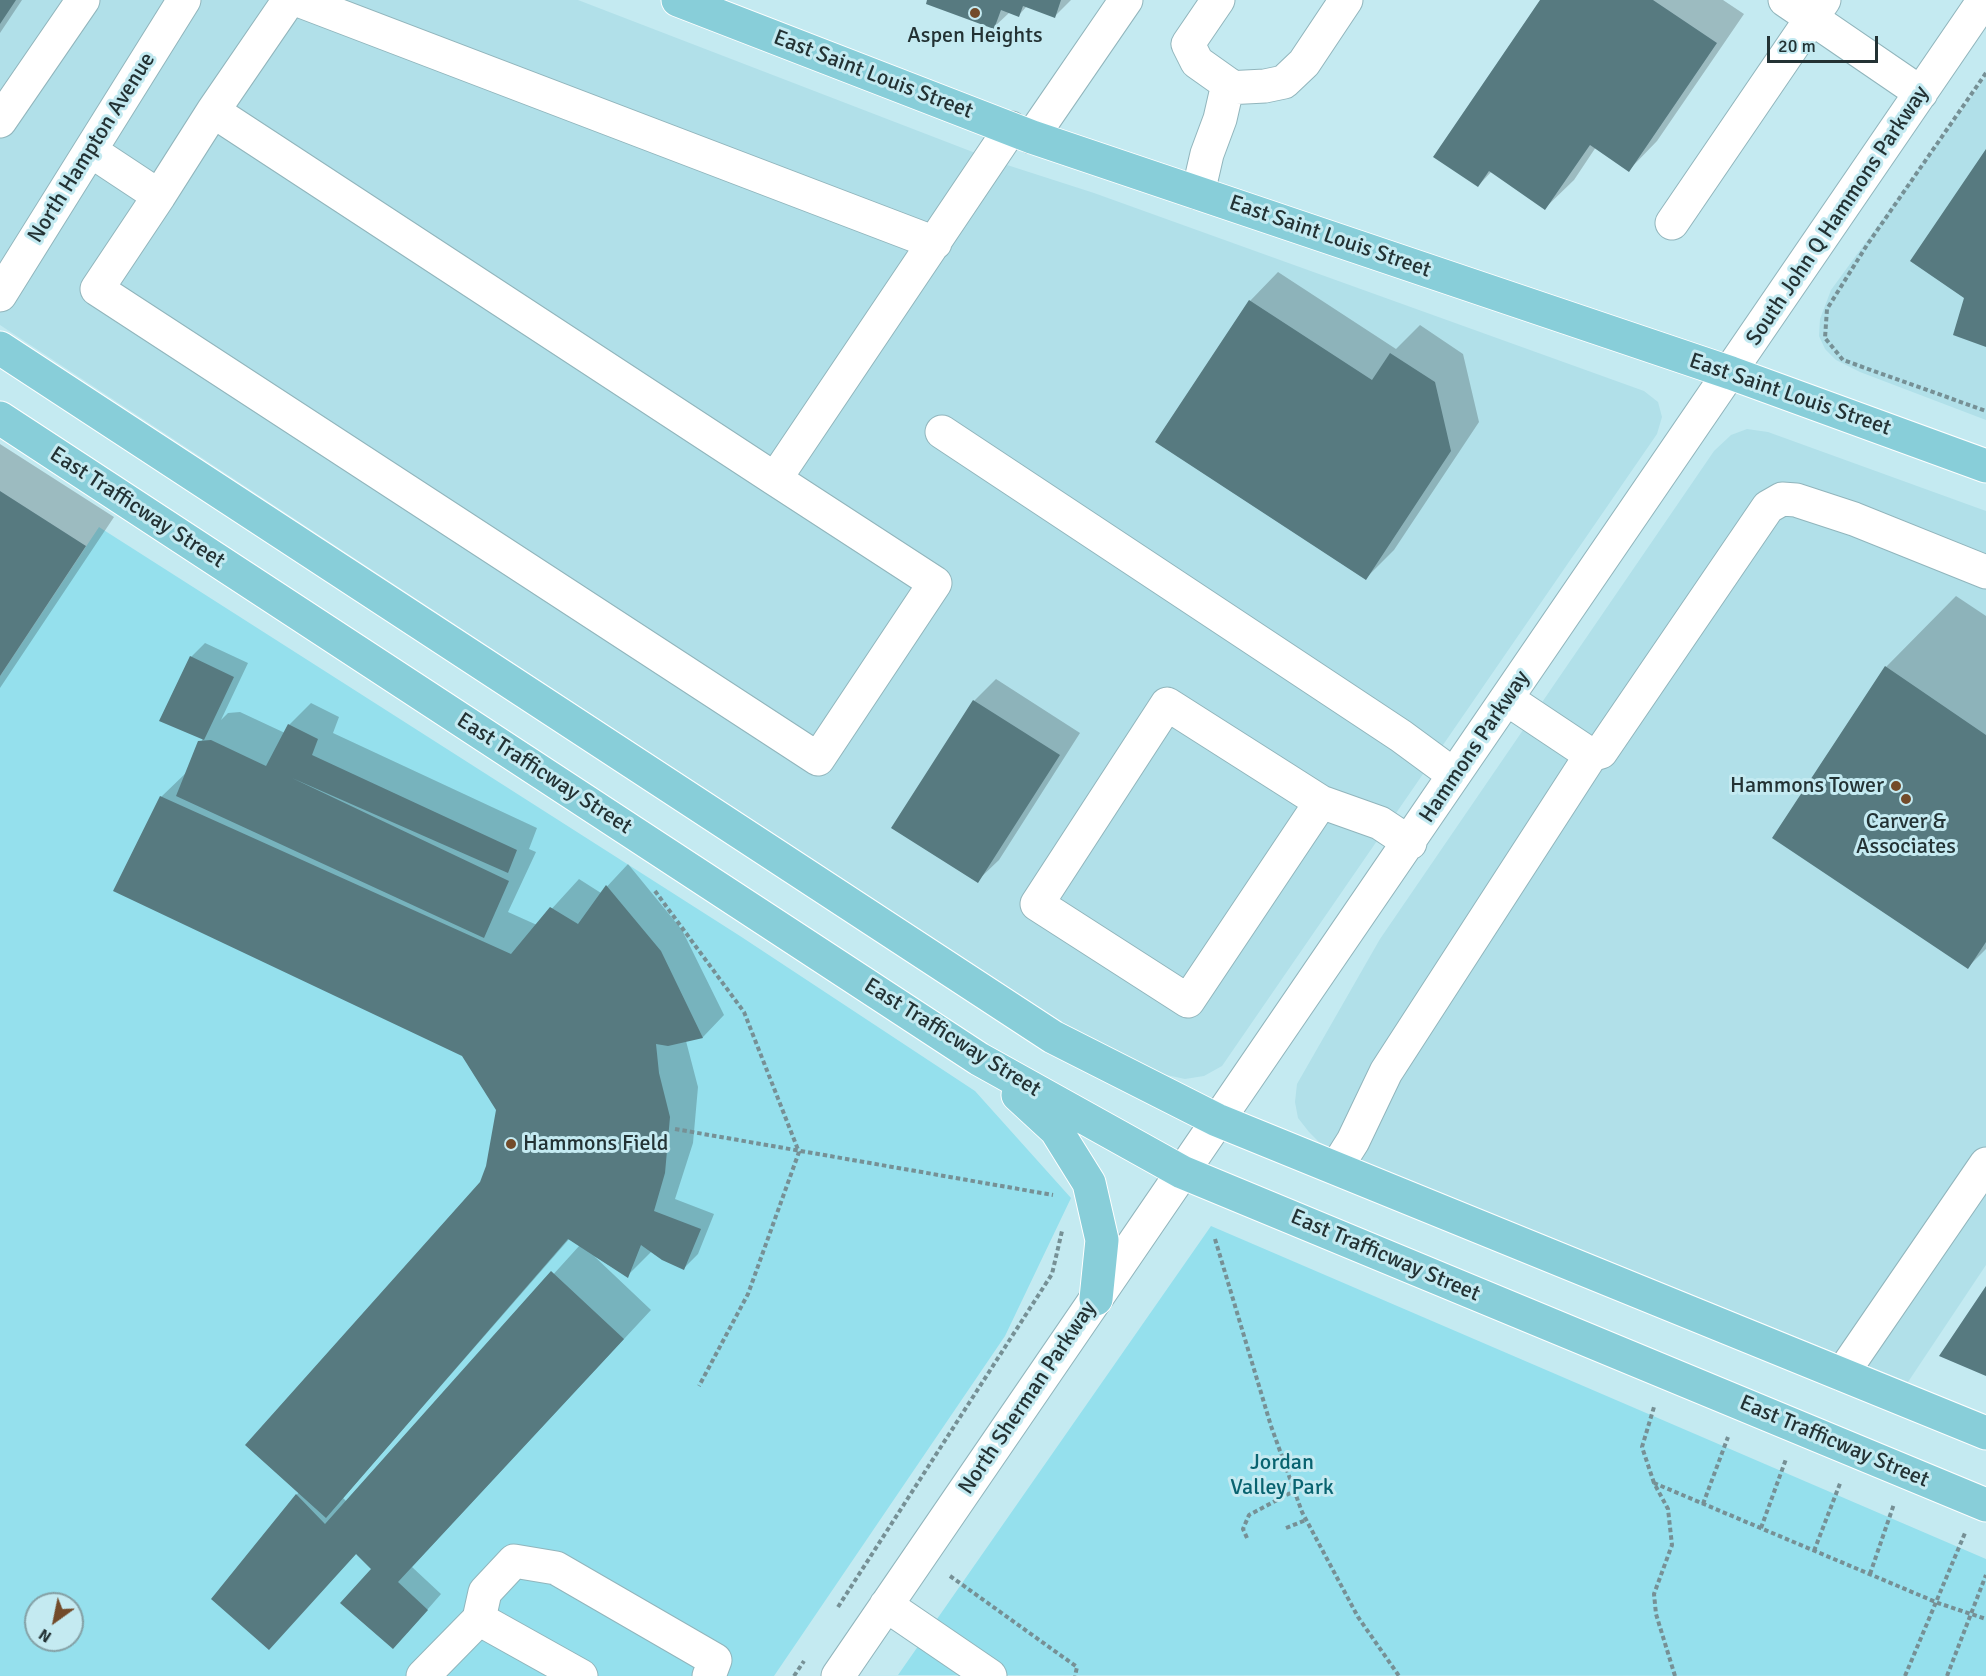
<!DOCTYPE html>
<html>
<head>
<meta charset="utf-8">
<style>
  body { margin:0 }
  #map { position:relative; width:1986px; height:1676px; overflow:hidden; background:#c4eaf1; font-family:Signika,sans-serif }
  canvas { display:block }
  .north { position:absolute; left:24px; top:1592px; width:60px; height:60px; box-sizing:border-box; background:#c4eaf1; border:2px solid #84a0a5; border-radius:50%; rotate:213deg; font-size:16px; font-weight:700; line-height:24px; text-align:center; color:#233234 }
  .north::after { content:''; display:block; margin:auto; width:21px; height:27px; background:#734b2a; clip-path:polygon(50% 0,100% 100%,50% 72%,0 100%) }
  .scale { position:absolute; left:1767px; top:36px; width:111px; height:27px; box-sizing:border-box; border:3px solid #233234; border-top:0; padding-left:8px; font-size:18px; line-height:21px; white-space:nowrap; color:#233234; -webkit-text-stroke:4px #c4eaf1; paint-order:stroke }
</style>
</head>
<body>
<div id="map">
<canvas width="1986" height="1676"></canvas>
<div class="north">N</div>
<div class="scale">20 m</div>
</div>
<script>
const c = document.querySelector('canvas').getContext('2d');
c.lineJoin = 'round';
function fillPath(path, color) { c.fillStyle = color; c.fill(path, 'evenodd'); }
const toPath = rows => new Path2D(rows.map(r => 'M' + r).join(''));
function stroke(path, color, width, dash) { c.strokeStyle = color; c.lineWidth = width; c.lineCap = dash ? 'butt' : 'round'; c.setLineDash(dash || []); c.stroke(path); }
function write(font, color, halo, rows, align = 'center') {
  c.font = font + ' Signika,sans-serif'; c.lineWidth = 6; c.setLineDash([]); c.textBaseline = 'middle'; c.strokeStyle = halo; c.fillStyle = color; for (const [text, x, y, turn = 0] of rows) {
    c.save(); c.translate(x, y); c.rotate((+turn || 0) * Math.PI / 180); c.textAlign = isNaN(turn) ? turn : align; if (halo) c.strokeText(text, 0, 0); c.fillText(text, 0, 0); c.restore();
  }
}
fillPath(toPath([
  [0,0,578,0,1004,164,1094,193,1644,391,1658,402,1662,417,1657,434,1222,1066,1204,1076,1185,1079,1162,1074,1117,1056,1047,1014,0,325],
  [1986,77,1986,420,1860,372,1836,360,1825,349,1819,336,1820,319,1831,290],
  [1747,429,1768,432,1986,511,1986,1265,1908,1382,1337,1151,1319,1142,1309,1132,1298,1118,1295,1102,1297,1084,1380,939,1714,451,1731,435]
]), '#b1e0e9');
fillPath(toPath([
  [99,527,740,936,975,1091,1071,1198,1005,1336,774,1676,0,1676,0,676],
  [36,1604,72,1604,72,1640,36,1640],
  [1211,1226,1986,1559,1986,1676,898,1675]
]), '#95e0ed');
fillPath(toPath([
  [0,0,22,0,0,33],
  [929,0,1071,0,1055,16,1027,6,1019,15,1010,12,993,28],
  [1542,0,1723,0,1744,14,1657,141,1629,170,1596,147,1574,180,1545,208,1492,171,1478,186],
  [1278,272,1396,349,1420,325,1463,354,1479,422,1394,550,1366,578,1157,441,1250,301],
  [0,444,114,517,0,688],
  [1956,596,1986,616,1986,949,1968,967,1886,667],
  [205,643,248,663,221,720,228,713,240,712,285,733,289,725,311,703,339,717,333,733,537,828,529,849,536,852,508,912,537,925,579,879,601,893,628,864,682,930,724,1015,703,1037,686,1041,698,1087,693,1143,675,1199,714,1214,698,1254,684,1268,652,1251,627,1276,594,1256,651,1310,412,1567,441,1594,407,1633,373,1569,357,1553,269,1648,213,1598,299,1492,481,1182,487,1167,498,1109,464,1054,115,890,161,797,188,771,203,738,191,657],
  [570,1238,580,1245,347,1502,343,1498],
  [996,679,1080,733,999,860,977,881,893,827,974,701]
]), '#0003');
fillPath(toPath([
  [0,0,16,0,0,24],
  [927,0,1061,0,1055,18,1023,6,1019,17,1001,10,994,29,926,4],
  [1540,0,1653,0,1717,43,1629,172,1590,145,1545,210,1489,171,1478,187,1433,157],
  [1986,149,1986,347,1953,335,1964,298,1910,261],
  [1249,300,1372,380,1390,353,1435,382,1451,451,1366,580,1155,442],
  [0,491,86,546,0,676],
  [190,656,234,677,204,740,159,721],
  [1885,666,1986,735,1986,942,1968,969,1772,838],
  [973,700,1060,755,978,883,891,828],
  [288,724,318,739,312,755,517,850,508,873,292,778,509,881,484,938,176,796,198,741,211,740,266,766],
  [160,796,511,954,550,907,578,924,606,885,661,951,703,1038,668,1046,656,1044,659,1073,670,1117,665,1173,654,1211,701,1229,684,1270,662,1260,641,1245,628,1278,568,1239,326,1518,245,1445,480,1182,486,1166,496,1110,462,1056,113,891],
  [551,1271,624,1339,398,1582,428,1610,393,1649,340,1603,371,1569,356,1554,269,1650,211,1599,296,1494,325,1524],
  [1986,1286,1986,1376,1939,1356]
]), '#577a80');
const minor = toPath([
  [298,0,935,243],
  [1785,0,1921,93],
  [1226,88,1265,86,1284,82,1304,63,1346,0],
  [213,111,289,0],
  [0,121,83,0],
  [1032,137,1126,0],
  [91,151,159,196,213,111,775,479,1011,128],
  [1198,193,1207,154,1220,119,1228,84,1197,62,1188,44,1218,0],
  [159,196,97,289,818,759,935,583,775,479],
  [1672,223,1824,0],
  [0,295,184,0],
  [942,432,1401,736,1454,775],
  [1507,699,1591,755,1601,752,1768,507,1782,499,1796,500,1854,519,1986,572],
  [1321,802,1188,1001,1037,904,1167,704,1321,802,1380,823,1410,843],
  [1336,1168,1353,1141,1386,1072,1591,755],
  [1842,1374,1986,1164],
  [886,1605,990,1676],
  [423,1676,479,1619],
  [581,1676,479,1619,485,1592,514,1561,556,1568,715,1660,709,1676],
  [838,1676,1984,0]
]);
const major = toPath([
  [678,0,1032,137,1731,373,1986,466],
  [0,348,1053,1037,1217,1120,1986,1433],
  [0,418,979,1059,1182,1172,1986,1505],
  [1018,1095,1056,1130,1089,1183,1102,1240,1096,1299]
]);
stroke(minor, '#91b5bc', 35);
stroke(major, '#fff', 35);
stroke(toPath([
  [1986,73,1867,245,1827,309,1825,338,1843,360,1986,411],
  [655,891,744,1012,799,1152,748,1294,699,1386],
  [675,1129,1053,1195],
  [1215,1239,1271,1426,1302,1512,1358,1617,1399,1676],
  [1654,1483,1642,1447,1654,1407],
  [1703,1504,1728,1437],
  [1286,1528,1306,1520],
  [1761,1528,1786,1459],
  [1247,1538,1243,1529,1249,1515,1294,1491],
  [1814,1551,1841,1481],
  [1870,1574,1894,1504],
  [950,1576,1077,1667,1075,1676],
  [838,1607,1052,1274,1062,1231],
  [794,1676,804,1661],
  [1675,1676,1656,1614,1654,1594,1672,1545,1668,1509,1654,1483,1938,1603,1986,1619],
  [1905,1676,1965,1533],
  [1947,1676,1986,1575]
]), '#769095', 4, [4.5, 3]);
stroke(minor, '#fff', 33);
stroke(major, '#88ced9', 33);
for (const [x, y, r, color] of [
  [975,13,6,"#734b2a"],
  [1896,786,6,"#734b2a"],
  [1906,799,6,"#734b2a"],
  [511,1144,6,"#734b2a"]
]) { const dot = new Path2D(); dot.arc(x, y, r, 0, 2 * Math.PI); c.fillStyle = color; c.fill(dot); stroke(dot, '#c4eaf1', 2); }
write('22px', '#233234', '#c4eaf1', [
  ["Aspen Heights",975,36],
  ["Hammons Tower",1884,786,"right"],
  ["Carver &",1906,822],
  ["Associates",1906,847],
  ["Hammons Field",523,1144,"left"]
]);
write('22px', '#233234', '#c4eaf1', [
  ["East Saint Louis Street",873,75,21],
  ["North Hampton Avenue",92,148,-58],
  ["South John Q Hammons Parkway",1838,216,-56],
  ["East Saint Louis Street",1330,237,19],
  ["East Saint Louis Street",1790,395,19],
  ["East Trafficway Street",137,508,33],
  ["Hammons Parkway",1475,747,-56],
  ["East Trafficway Street",544,774,33],
  ["East Trafficway Street",952,1038,32],
  ["East Trafficway Street",1385,1256,23],
  ["North Sherman Parkway",1028,1398,-56],
  ["East Trafficway Street",1834,1442,23]
]);
write('22px', '#096370', '#c4eaf1', [
  ["Jordan",1282,1463],
  ["Valley Park",1282,1488]
]);
</script>
</body>
</html>
